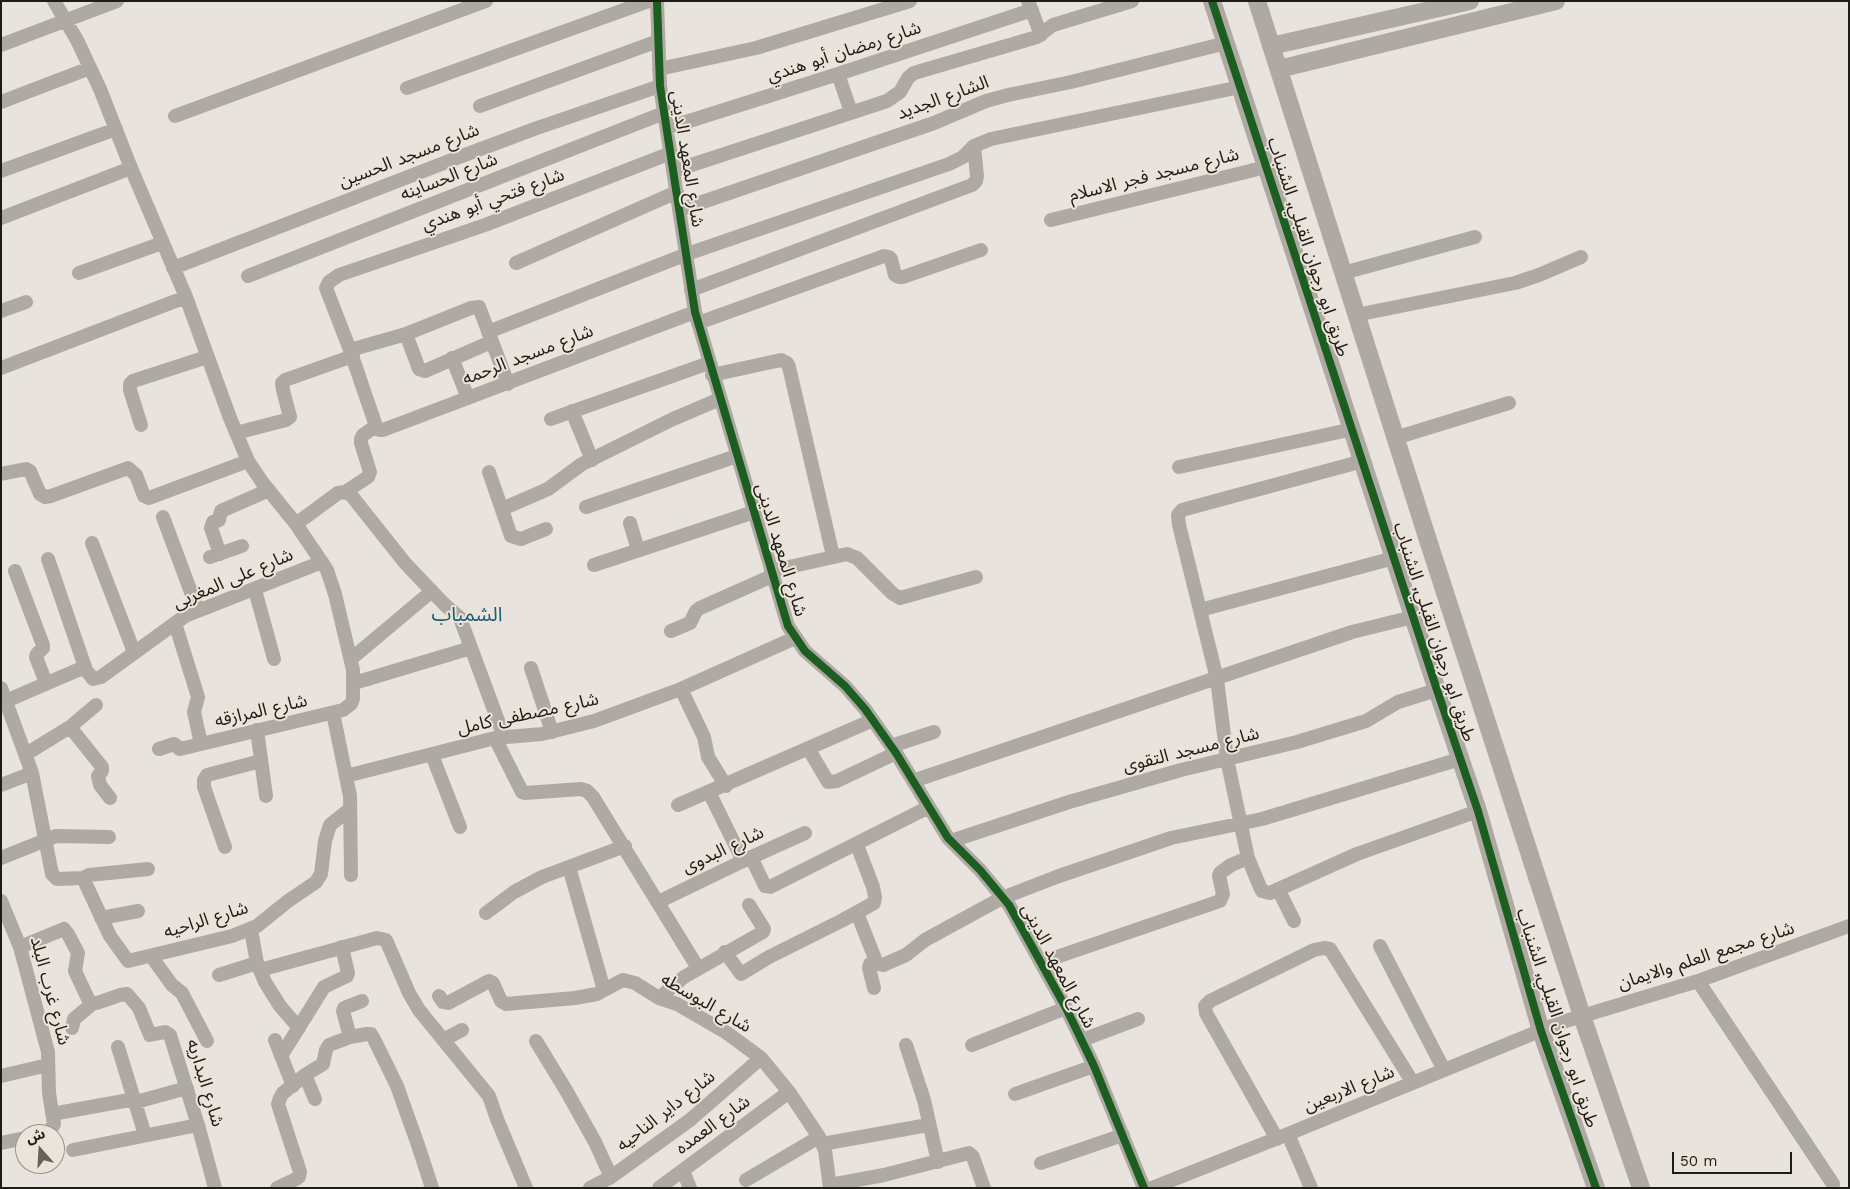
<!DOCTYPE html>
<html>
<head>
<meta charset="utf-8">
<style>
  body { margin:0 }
  #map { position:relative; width:1850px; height:1189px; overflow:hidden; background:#e8e3dd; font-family:"Work Sans","Noto Sans Arabic",sans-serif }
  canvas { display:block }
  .frame { position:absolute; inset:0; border:2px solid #1f1c18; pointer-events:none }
  .north { position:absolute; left:15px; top:1124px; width:50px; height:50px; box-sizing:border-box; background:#ece3d9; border:1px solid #9a938c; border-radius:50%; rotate:341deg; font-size:14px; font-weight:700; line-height:20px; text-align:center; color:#1f1c18 }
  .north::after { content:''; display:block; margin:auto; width:18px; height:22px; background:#65625d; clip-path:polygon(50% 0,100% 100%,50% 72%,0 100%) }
  .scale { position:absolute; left:1672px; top:1152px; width:120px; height:22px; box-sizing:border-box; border:2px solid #1f1c18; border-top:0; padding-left:6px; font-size:15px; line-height:18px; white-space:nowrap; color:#1f1c18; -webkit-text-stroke:4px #ece3d9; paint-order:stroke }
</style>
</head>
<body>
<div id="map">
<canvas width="1850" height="1189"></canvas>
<div class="frame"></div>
<div class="north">ش</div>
<div class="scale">50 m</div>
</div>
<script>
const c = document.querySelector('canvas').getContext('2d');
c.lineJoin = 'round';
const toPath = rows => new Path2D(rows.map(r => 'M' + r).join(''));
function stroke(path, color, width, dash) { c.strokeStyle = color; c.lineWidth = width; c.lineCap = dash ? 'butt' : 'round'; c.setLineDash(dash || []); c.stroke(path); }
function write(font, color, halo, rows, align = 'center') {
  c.font = font + ' "Work Sans","Noto Sans Arabic",sans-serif'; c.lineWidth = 4; c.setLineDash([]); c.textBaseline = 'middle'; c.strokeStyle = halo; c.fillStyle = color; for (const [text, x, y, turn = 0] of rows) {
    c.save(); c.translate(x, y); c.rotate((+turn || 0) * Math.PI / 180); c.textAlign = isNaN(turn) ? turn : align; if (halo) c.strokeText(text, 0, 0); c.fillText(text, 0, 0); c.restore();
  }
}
stroke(toPath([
  [54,1,77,40,100,89,131,168,186,297,230,418,248,461,262,482,296,524,327,570,335,594,353,670,353,699,351,704,343,710,180,749,174,744,159,749],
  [657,1,660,86,695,312,788,626,805,651,845,686,865,709,896,753,948,838,980,870,1009,905,1066,1008,1094,1066,1144,1188],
  [1028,1,1041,35],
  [1,45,117,1],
  [659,69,756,48,910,1],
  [838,74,851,112],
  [407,88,649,1],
  [1,102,90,68],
  [480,106,658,41],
  [175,116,486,1],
  [667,128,838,74,1032,10],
  [1,171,116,129],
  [673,171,887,101,900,92,908,78,914,73,1037,37,1053,25,1132,1],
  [679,210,934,123,986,101,1008,95,1071,82,1226,43],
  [1,218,131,168],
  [1051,220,1266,167],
  [516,263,677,192],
  [173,268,462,156,537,128,660,86],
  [79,273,162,243],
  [1343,273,1475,237],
  [248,276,664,113],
  [691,290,972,185,976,181,977,176,974,146],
  [1,311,26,302],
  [1356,315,1515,283,1539,275,1581,257],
  [698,323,884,256,889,257,891,259,895,275,899,277,903,277,981,250],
  [488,332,687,254,949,164,963,157,974,146,991,139,1240,87],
  [406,334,471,308,479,307,508,384],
  [491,342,425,371,419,369,406,334,350,350,326,288,329,282,339,275,485,225,671,153],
  [350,350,376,426],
  [452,358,468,398],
  [1,368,186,297],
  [712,375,781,360,787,363,789,367,833,556],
  [572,411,592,460],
  [551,419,709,363],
  [141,425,130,390,130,384,133,381,207,357],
  [376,426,379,430,383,430,695,312],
  [236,433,286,420,290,417,283,390,282,383,285,380,353,356],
  [1395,438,1509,403],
  [1363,461,1182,510,1178,515,1179,525,1217,679,1227,759,1248,858,1260,887,1262,891,1270,893,1357,854,1478,811],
  [1179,467,1353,429],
  [489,472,511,536,521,539,546,529],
  [1,474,26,469,30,471,40,494,45,497,51,496,128,468,136,475,144,496,149,498,248,461],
  [345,492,368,477,370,472,361,443,361,439,363,435,376,426],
  [586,507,737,456],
  [502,509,548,489,582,464,673,419,720,399],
  [163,517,198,611],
  [630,523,638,550],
  [296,524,338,493,345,492,351,495,405,563,444,604,460,618,504,737],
  [92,543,134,652],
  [220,554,211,528,213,522,219,520,221,511,269,490],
  [210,557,242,546],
  [48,559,86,670],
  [594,565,754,512],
  [15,571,43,645,43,648,37,654,36,657,46,683],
  [771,571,847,554,857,558,893,594,900,598,976,577],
  [255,590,274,659],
  [1200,610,1394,558],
  [175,623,198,697,194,712,201,744],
  [671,631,690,623,696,611,700,608,772,576],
  [351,659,432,591],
  [531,668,552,732],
  [354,683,471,648],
  [1,688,32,773,52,874,57,879,83,878,110,936,128,961,232,936,257,926,288,901,316,882,321,874,325,841,330,825,350,809],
  [681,689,704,737,708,757,726,786],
  [6,701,80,669,86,670,93,679,101,677,185,616,322,562],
  [333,713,350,796,351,875],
  [70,727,102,767,102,771,98,776,100,785,110,798],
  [257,730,266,796],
  [495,738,522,792,525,793,581,789,587,791,593,797,698,968],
  [891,746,934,732],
  [808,748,828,782,837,781,896,753],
  [26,754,70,727,96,705],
  [432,755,460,827],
  [346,776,495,738,542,734,594,721,681,689,795,638],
  [913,781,1352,632,1413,617],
  [1,785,32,773],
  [709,792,743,861],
  [678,805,873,720],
  [951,841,1069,802,1181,770,1297,742,1366,721,1398,702,1437,690],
  [225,847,204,787,204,780,207,775,261,761],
  [751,857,765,886,770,887,929,807],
  [1,858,56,836,109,837],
  [83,878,89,875,148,869],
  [1278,889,1294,921],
  [1,901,20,947,48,1052,49,1093,54,1124,49,1132,43,1134],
  [658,902,743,861,805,833],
  [486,913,514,892,542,877,625,846],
  [857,913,876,961,878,964,883,965,906,955,925,940,1002,898,1059,876,1171,838,1262,819,1460,759],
  [101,918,138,911],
  [251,930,257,963,265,982,280,1006,299,1028],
  [1380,946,1444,1070],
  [20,947,64,929,68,934,78,953,75,971,90,1003,97,1003,120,995,127,994,139,1008,150,1035,165,1032,170,1035,198,1125,215,1188],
  [725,952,741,974,769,957,843,920,874,903,875,897,873,887,857,845],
  [151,956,172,985,182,993,207,1041],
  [1042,962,1220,901,1223,894,1219,876,1220,873,1231,865,1248,858],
  [260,970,377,938,386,940,409,993,419,1010,489,1096,497,1119,526,1188],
  [219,975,257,963],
  [1698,981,1833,1184],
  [874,988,869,968,870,964,876,961],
  [604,990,623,980,635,983,659,998,677,1004,727,1033,761,1058,789,1092,819,1137,825,1150,830,1188],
  [439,996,443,1002,448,1003,489,981,493,983,501,1001,506,1004,575,998,597,994,604,990,569,867],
  [659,998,684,977,763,932,764,929,749,905],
  [72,1028,74,1019,92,1004],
  [350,1037,343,1011,344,1008,362,1001],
  [275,1040,293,1086],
  [443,1040,462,1030],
  [1082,1040,1138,1019],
  [536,1041,567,1092,595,1142,611,1177],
  [906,1045,924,1100,938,1162],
  [972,1045,1066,1008],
  [118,1047,145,1135],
  [281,1056,324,987,347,976,348,973,342,947],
  [305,1075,315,1099],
  [1,1076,48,1065],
  [1015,1094,1094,1066],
  [136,1102,187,1088],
  [52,1114,135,1099],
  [1288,1134,1311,1188],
  [1277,1139,1206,1013,1205,1006,1210,1001,1314,950,1324,948,1330,949,1413,1083],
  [1,1143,25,1138],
  [822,1144,928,1125],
  [73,1150,198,1125],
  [1041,1163,1123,1135],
  [683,1171,690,1188],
  [746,1180,819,1137],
  [830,1185,884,1175,969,1153,973,1157,984,1188],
  [277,1188,296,1179,299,1177,300,1172,278,1104,280,1098,283,1093,305,1075,323,1064,326,1050,329,1045,350,1037,367,1034,371,1034,374,1039,397,1086,418,1145,432,1188],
  [590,1188,611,1177,690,1120,761,1058],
  [659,1188,789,1092],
  [1152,1188,1288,1134,1559,1023,1698,981,1849,926]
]), '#afa9a4', 14);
stroke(toPath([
  [1212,1,1437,690,1478,811,1541,1031,1596,1188],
  [1257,1,1427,537,1582,1016,1641,1188],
  [1271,46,1470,1],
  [1279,69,1556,1]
]), '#afa9a4', 18);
stroke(toPath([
  [657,1,660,86,695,312,788,626,805,651,845,686,865,709,896,753,948,838,980,870,1009,905,1066,1008,1094,1066,1144,1188],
  [1212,1,1437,690,1478,811,1541,1031,1596,1188]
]), '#1b5e20', 8);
write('18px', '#1f1c18', '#ece3d9', [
  ["شارع رمضان أبو هندي",844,52,-18],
  ["الشارع الجديد",943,98,-20],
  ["شارع مسجد الحسين",409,156,-21],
  ["شارع المعهد الدينى",687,159,81],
  ["شارع مسجد فجر الاسلام",1154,175,-14],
  ["شارع الحساينه",449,177,-21],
  ["شارع فتحي أبو هندي",493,200,-20],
  ["طريق ابو رجوان القبلي, الشنباب",1308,247,72],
  ["شارع مسجد الرحمه",528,355,-21],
  ["شارع المعهد الدينى",781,550,73],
  ["شارع على المغربى",233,579,-23],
  ["طريق ابو رجوان القبلي, الشنباب",1434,632,72],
  ["شارع المرازقه",261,711,-13],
  ["شارع مصطفى كامل",528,714,-12],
  ["شارع مسجد التقوى",1191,750,-14],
  ["شارع البدوى",723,850,-25],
  ["شارع الراحيه",206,920,-17],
  ["شارع مجمع العلم والايمان",1706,956,-18],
  ["شارع المعهد الدينى",1058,966,62],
  ["شارع غرب البلد",50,991,75],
  ["شارع البوسطه",706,1003,30],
  ["طريق ابو رجوان القبلي, الشنباب",1557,1018,72],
  ["شارع البداريه",205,1083,73],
  ["شارع الاربعين",1349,1089,-22],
  ["شارع داير الناحيه",666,1111,-38],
  ["شارع العمده",713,1125,-36]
]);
write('20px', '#195e7a', '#ece3d9', [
  ["الشمباب",467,615]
]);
</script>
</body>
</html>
